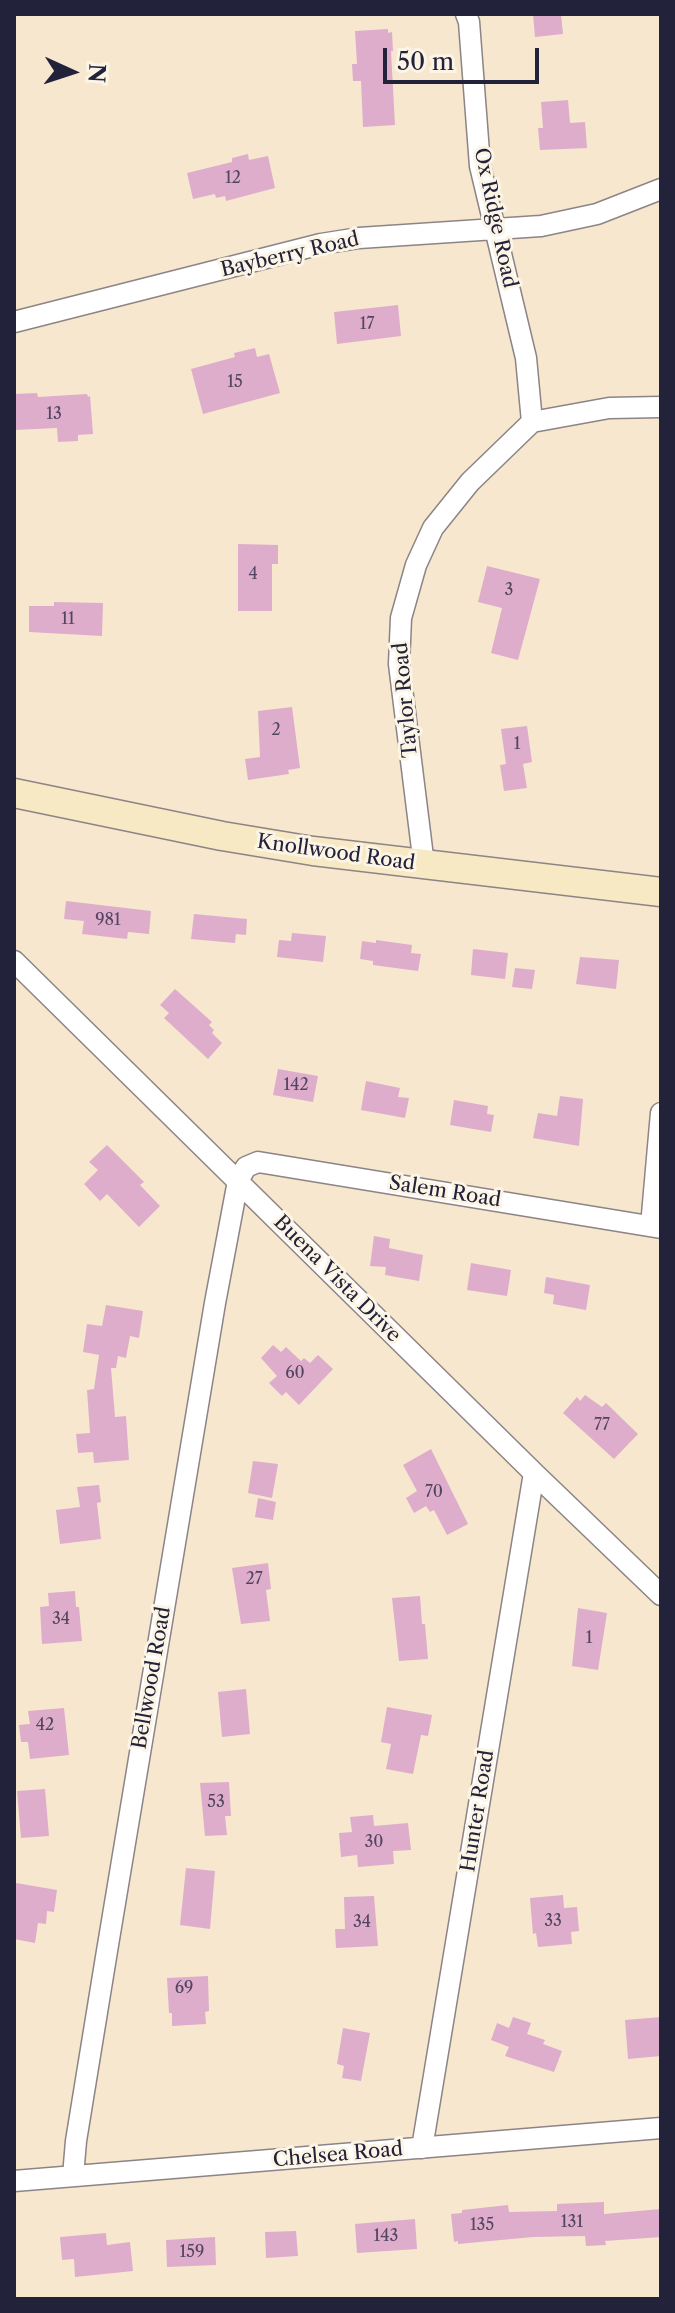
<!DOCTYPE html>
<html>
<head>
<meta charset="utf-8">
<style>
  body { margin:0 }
  #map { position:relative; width:675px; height:2313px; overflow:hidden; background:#f7e7cf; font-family:"Libre Caslon Text",serif }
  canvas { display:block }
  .frame { position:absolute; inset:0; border:16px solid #22223b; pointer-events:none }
  .north { position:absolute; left:32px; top:32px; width:80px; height:80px; -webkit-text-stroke:6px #fcf5e5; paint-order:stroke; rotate:93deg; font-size:22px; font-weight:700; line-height:32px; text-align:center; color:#22223b }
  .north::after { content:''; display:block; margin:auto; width:28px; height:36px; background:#22223b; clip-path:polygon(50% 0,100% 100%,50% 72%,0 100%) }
  .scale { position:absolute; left:383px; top:48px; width:156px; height:36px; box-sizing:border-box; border:4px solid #22223b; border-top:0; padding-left:10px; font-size:24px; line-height:28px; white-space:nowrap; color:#22223b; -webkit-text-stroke:6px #fcf5e5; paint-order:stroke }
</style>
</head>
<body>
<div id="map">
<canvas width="675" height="2313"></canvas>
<div class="frame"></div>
<div class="north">N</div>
<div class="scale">50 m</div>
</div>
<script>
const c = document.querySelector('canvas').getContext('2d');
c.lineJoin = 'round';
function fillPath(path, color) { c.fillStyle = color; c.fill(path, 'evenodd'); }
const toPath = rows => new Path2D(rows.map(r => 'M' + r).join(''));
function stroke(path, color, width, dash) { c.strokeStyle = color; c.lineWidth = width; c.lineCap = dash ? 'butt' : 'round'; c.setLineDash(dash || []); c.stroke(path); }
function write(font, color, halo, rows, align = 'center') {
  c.font = font + ' "Libre Caslon Text",serif'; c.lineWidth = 6; c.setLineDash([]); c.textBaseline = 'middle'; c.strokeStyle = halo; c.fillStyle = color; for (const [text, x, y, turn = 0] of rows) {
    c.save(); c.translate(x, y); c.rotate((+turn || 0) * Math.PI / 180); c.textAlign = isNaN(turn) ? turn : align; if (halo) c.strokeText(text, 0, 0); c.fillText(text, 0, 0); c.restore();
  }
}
fillPath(toPath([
  [533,14,561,14,563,34,535,37],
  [388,29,388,33,392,32,393,51,391,51,395,125,363,127,361,81,353,81,352,64,357,64,355,31],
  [568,100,570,123,585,122,587,148,540,150,538,128,543,128,541,102],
  [248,154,249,160,268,156,275,188,226,201,225,196,216,198,215,194,193,199,187,173,232,162,232,158],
  [398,305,401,336,337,344,334,312],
  [255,348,257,357,269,354,280,393,203,414,191,369,235,357,234,353],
  [37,393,38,397,87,394,88,397,90,396,93,434,78,435,78,441,58,442,57,428,14,430,14,394],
  [238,544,278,545,278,564,272,564,272,611,238,611],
  [487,566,540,579,518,660,491,653,502,608,478,602],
  [54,602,103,603,102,636,29,632,29,606,54,606],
  [292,707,300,768,288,770,289,774,248,780,245,759,260,757,258,711],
  [527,726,532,762,523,764,527,788,504,791,500,765,506,764,501,729],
  [66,901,151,911,149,934,128,932,127,939,82,934,84,921,64,919],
  [194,914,247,919,246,935,236,934,235,943,191,939],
  [292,933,326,936,323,962,277,957,279,940,291,941],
  [376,940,412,945,411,953,421,954,418,971,373,965,373,961,360,959,362,941,376,943],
  [473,949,508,953,505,979,471,975],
  [580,957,619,960,616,989,576,984],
  [515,968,535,970,532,989,512,987],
  [175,989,212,1022,209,1025,214,1030,212,1033,222,1043,208,1059,164,1018,169,1013,160,1005],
  [278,1069,318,1076,313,1102,273,1095],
  [366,1081,400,1088,398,1097,409,1098,405,1118,361,1110],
  [560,1096,583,1099,579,1146,533,1138,538,1113,557,1116],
  [454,1100,488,1106,487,1114,494,1115,491,1132,450,1125],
  [107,1145,144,1182,140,1185,160,1206,139,1227,107,1194,100,1201,84,1184,98,1170,89,1162],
  [374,1236,390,1239,389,1248,423,1255,419,1281,385,1275,386,1267,370,1266],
  [471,1263,511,1270,507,1296,467,1290],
  [546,1277,590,1285,586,1310,553,1304,554,1295,544,1293],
  [106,1305,143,1311,139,1338,130,1336,126,1358,118,1356,116,1368,111,1368,115,1417,126,1416,129,1460,94,1463,93,1452,78,1453,76,1434,90,1433,87,1390,94,1389,99,1355,83,1352,87,1324,102,1326],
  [273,1345,281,1352,286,1347,301,1361,304,1358,310,1363,318,1355,333,1369,299,1405,286,1392,282,1396,269,1383,277,1376,261,1358],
  [585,1395,602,1407,606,1403,638,1434,614,1459,563,1413,577,1397,580,1401],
  [431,1449,468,1524,447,1535,434,1510,430,1512,426,1506,414,1513,406,1498,417,1491,403,1465],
  [253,1461,278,1464,272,1498,248,1493],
  [99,1485,101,1502,97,1503,101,1539,60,1544,56,1510,80,1507,77,1487],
  [258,1498,276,1502,273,1520,255,1517],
  [268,1563,271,1589,266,1590,270,1621,241,1624,232,1568],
  [75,1591,76,1607,79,1607,82,1641,42,1644,40,1607,49,1606,48,1593],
  [420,1596,422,1624,425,1624,428,1659,399,1661,392,1598],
  [578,1608,607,1613,598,1670,572,1666],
  [246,1689,250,1734,222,1737,218,1692],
  [387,1707,432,1715,428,1736,421,1735,413,1774,386,1769,391,1744,381,1742],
  [64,1708,69,1755,30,1759,28,1742,21,1742,19,1725,30,1724,28,1711],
  [229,1782,231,1816,225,1816,227,1835,205,1836,200,1783],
  [45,1789,49,1836,21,1838,17,1791],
  [373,1815,374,1826,408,1823,411,1850,393,1851,394,1864,358,1867,357,1855,341,1857,339,1833,352,1832,350,1817],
  [186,1868,215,1871,210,1929,180,1925],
  [16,1883,57,1890,54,1912,47,1911,46,1924,38,1923,35,1943,14,1939],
  [563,1895,564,1908,577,1907,579,1931,571,1932,572,1944,538,1947,536,1933,533,1934,530,1898],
  [374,1896,378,1946,336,1948,335,1929,345,1929,344,1897],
  [208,1976,209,2011,205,2012,206,2024,172,2026,172,2013,169,2013,167,1978],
  [513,2017,531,2023,527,2034,545,2040,543,2044,562,2051,554,2072,505,2056,509,2047,491,2040,497,2023,509,2028],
  [661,2017,661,2056,628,2059,625,2020],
  [343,2028,370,2033,361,2081,342,2078,344,2066,337,2064],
  [604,2202,604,2214,661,2209,661,2237,605,2241,606,2245,586,2246,585,2236,533,2237,458,2244,458,2241,454,2242,451,2214,462,2213,462,2210,508,2205,509,2212,557,2211,557,2204],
  [415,2219,417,2249,357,2253,355,2224],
  [296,2231,298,2256,266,2258,265,2232],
  [106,2233,107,2245,130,2242,133,2271,75,2277,74,2259,62,2260,60,2237],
  [215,2237,216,2265,167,2267,166,2240]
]), '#deadcc');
const street = toPath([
  [466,14,469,22,480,166,526,358,532,422],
  [14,322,321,244,359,238,541,226,597,214,661,189],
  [424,865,399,664,401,618,416,565,433,528,470,482,532,422,609,408,661,407],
  [14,961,534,1473,661,1595],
  [651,1226,661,1113],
  [422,2148,534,1473],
  [73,2176,76,2141,107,1951,215,1303,238,1181,246,1167,258,1162,661,1228],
  [14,2181,661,2128]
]);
const secondary = toPath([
  [14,793,222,836,313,851,661,892]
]);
stroke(street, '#8c8485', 23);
stroke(secondary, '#8c8485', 31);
stroke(street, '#fff', 20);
stroke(secondary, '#f7e9c3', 28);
write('16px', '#51455f', null, [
  ["12",233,178],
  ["17",367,324],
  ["15",235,382],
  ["13",54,414],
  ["4",253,574],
  ["3",509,590],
  ["11",68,619],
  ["2",276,730],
  ["1",517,744],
  ["981",108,920],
  ["142",296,1085],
  ["60",295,1373],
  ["77",602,1425],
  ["70",434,1492],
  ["27",254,1579],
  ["34",61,1619],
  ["1",589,1638],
  ["42",45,1725],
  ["53",216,1802],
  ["30",374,1842],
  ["33",553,1921],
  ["34",362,1922],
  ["69",184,1988],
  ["131",572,2222],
  ["135",482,2225],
  ["143",386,2236],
  ["159",192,2252]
]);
write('20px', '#22223b', '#fcf5e5', [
  ["Ox Ridge Road",495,218,78],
  ["Bayberry Road",290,255,-13],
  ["Taylor Road",406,700,-95],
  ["Knollwood Road",336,853,8],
  ["Salem Road",445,1192,9],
  ["Buena Vista Drive",337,1279,45],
  ["Bellwood Road",152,1678,-80],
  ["Hunter Road",478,1811,-81],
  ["Chelsea Road",338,2155,-5]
]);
</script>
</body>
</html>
